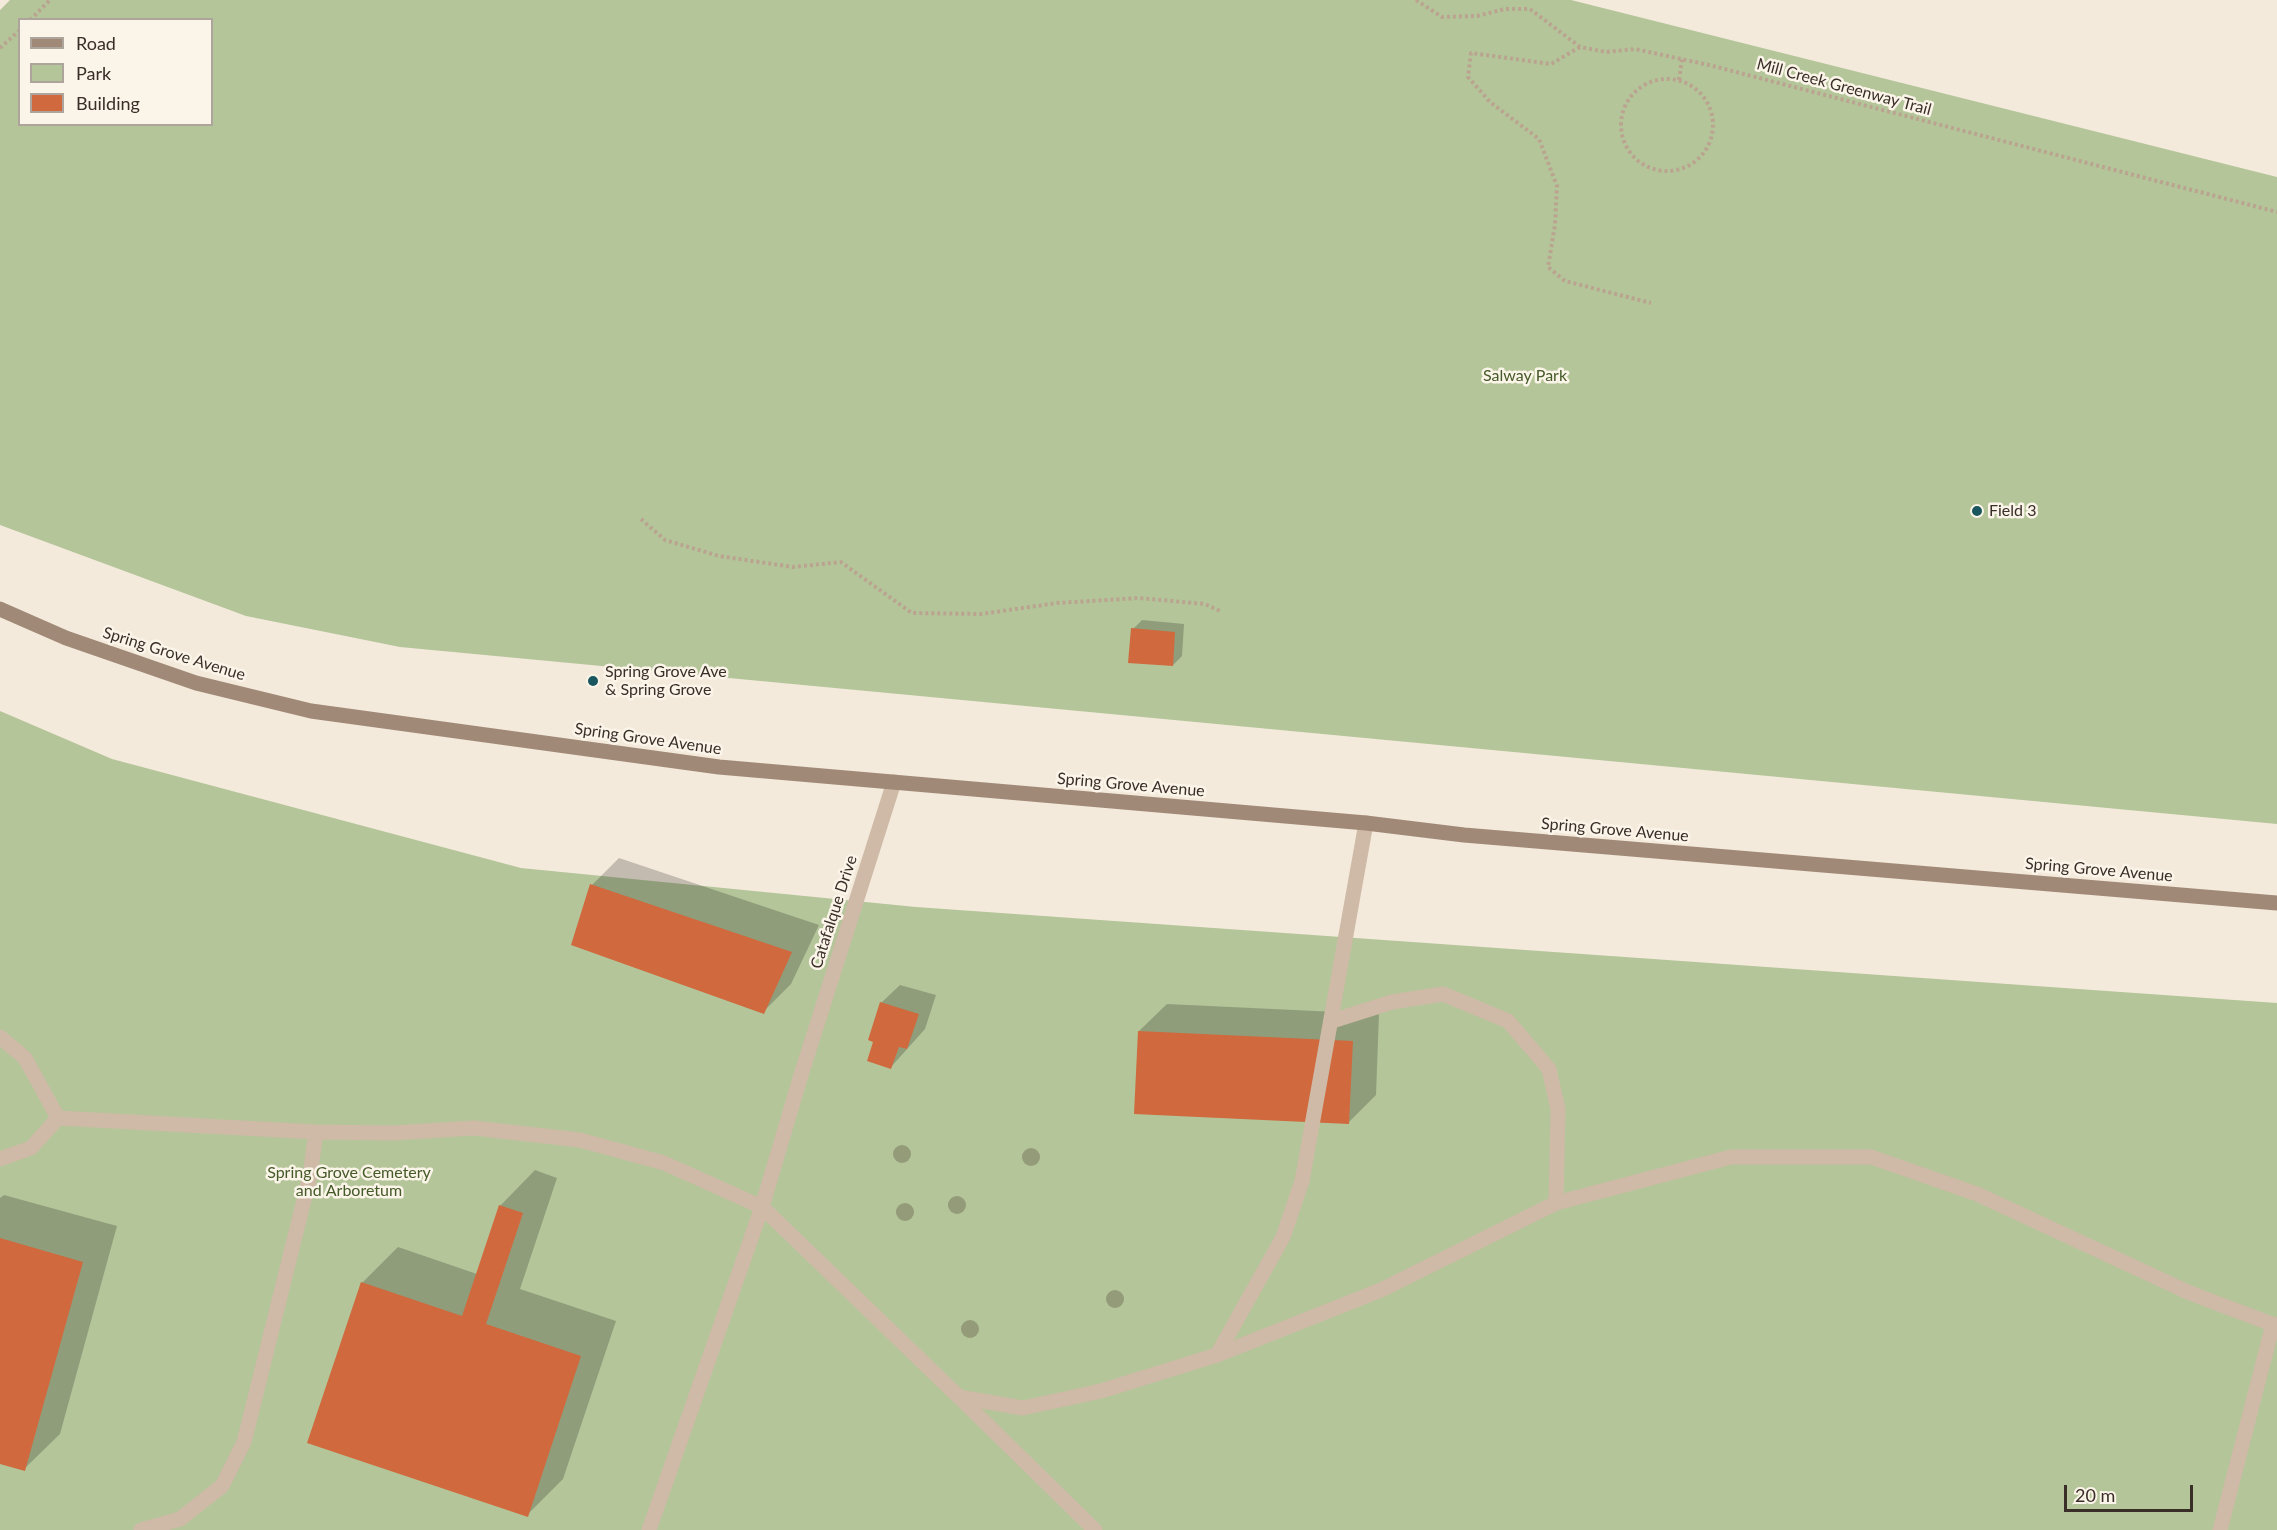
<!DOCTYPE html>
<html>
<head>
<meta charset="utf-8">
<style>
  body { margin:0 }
  #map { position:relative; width:2277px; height:1530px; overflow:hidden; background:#f4eadb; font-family:Lato,sans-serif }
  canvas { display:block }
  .legend { position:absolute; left:18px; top:18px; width:195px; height:108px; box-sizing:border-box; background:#fbf4e8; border:2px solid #ada59b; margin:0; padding:8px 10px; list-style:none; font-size:18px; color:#392e28 }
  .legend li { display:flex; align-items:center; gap:12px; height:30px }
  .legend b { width:30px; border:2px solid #ada59b }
  .scale { position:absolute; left:2064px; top:1485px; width:129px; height:27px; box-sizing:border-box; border:3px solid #392e28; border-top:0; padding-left:8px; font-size:18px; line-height:21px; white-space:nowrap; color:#392e28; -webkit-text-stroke:4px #fbf4e8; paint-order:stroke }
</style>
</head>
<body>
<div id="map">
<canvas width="2277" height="1530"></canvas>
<ul class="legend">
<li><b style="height:8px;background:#a18977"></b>Road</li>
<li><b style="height:16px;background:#b4c59a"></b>Park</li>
<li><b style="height:16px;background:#d0693d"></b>Building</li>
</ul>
<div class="scale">20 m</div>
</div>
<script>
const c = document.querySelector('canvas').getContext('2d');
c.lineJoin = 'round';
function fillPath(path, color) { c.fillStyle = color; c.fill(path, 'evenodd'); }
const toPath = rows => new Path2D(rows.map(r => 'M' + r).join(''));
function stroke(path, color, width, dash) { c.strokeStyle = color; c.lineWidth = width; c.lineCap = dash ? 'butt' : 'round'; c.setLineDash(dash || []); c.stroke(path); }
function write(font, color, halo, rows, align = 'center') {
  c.font = font + ' Lato,sans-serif'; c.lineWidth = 5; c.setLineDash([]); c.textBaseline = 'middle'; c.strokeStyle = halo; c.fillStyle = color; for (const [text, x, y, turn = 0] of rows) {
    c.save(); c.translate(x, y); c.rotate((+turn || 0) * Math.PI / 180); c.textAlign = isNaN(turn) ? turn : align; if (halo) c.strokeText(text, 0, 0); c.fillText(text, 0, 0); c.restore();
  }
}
fillPath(toPath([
  [10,0,1571,0,2277,177,2277,824,400,647,246,616,0,525,0,10],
  [20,20,212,20,212,124,20,124],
  [0,711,112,759,521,868,916,907,2277,1003,2277,1530,0,1530]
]), '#b4c59a');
fillPath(toPath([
  [1142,620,1184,624,1182,656,1173,665,1133,629],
  [619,858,819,925,791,984,763,1012,592,885],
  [900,985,936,995,925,1029,891,1067,881,1003],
  [1167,1004,1379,1014,1376,1095,1348,1123,1139,1031],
  [535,1170,557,1178,520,1289,616,1321,563,1479,527,1515,362,1283,398,1247,477,1274,500,1206],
  [4,1195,117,1226,60,1434,24,1469,0,1463,0,1198]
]), '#0003');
fillPath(toPath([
  [1131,628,1175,632,1173,666,1128,663],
  [590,884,792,952,764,1014,571,945],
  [880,1002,919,1014,907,1049,899,1047,891,1069,867,1061,873,1042,868,1040],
  [1138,1031,1353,1041,1349,1124,1134,1114],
  [499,1205,523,1213,486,1324,581,1356,528,1517,307,1443,361,1282,462,1316],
  [0,1238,83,1262,25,1471,0,1464]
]), '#d0693d');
stroke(toPath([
  [1416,0,1442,17,1477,16,1505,9,1530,9,1580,47,1606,52,1635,49,1709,65,2277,212],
  [30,20,50,0],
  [1580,47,1551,64,1471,53,1468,77,1490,102,1539,139,1557,186,1555,225,1548,267,1565,281,1651,303],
  [0,48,20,30],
  '1621 125a46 46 0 1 1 92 0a46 46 0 1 1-92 0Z',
  [1679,80,1682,59],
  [641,519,665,540,719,556,793,567,841,562,912,613,981,614,1057,603,1139,598,1205,604,1220,611]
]), '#baa490', 4, [3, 3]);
stroke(toPath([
  [1332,1021,1392,1002,1443,994,1508,1021,1549,1069,1558,1109,1556,1203],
  [0,1037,25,1058,58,1118],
  [58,1118,316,1132,393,1133,474,1128,580,1140,664,1163,762,1207],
  [0,1159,31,1148,58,1118],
  [1217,1355,1283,1237,1302,1181,1366,823],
  [959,1397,1095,1530],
  [141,1530,180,1519,222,1486,244,1442,310,1176,316,1132],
  [2220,1530,2273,1324]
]), '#cebaa6', 15);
stroke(toPath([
  [762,1207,959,1397,1023,1408,1101,1391,1217,1355,1381,1290,1556,1203,1731,1157,1871,1157,1977,1194,2190,1293,2277,1326],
  [649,1530,762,1207,801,1075,894,782]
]), '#cebaa6', 15);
stroke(toPath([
  [0,609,66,638,196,683,311,711,719,767,1366,823,1464,835,2277,903]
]), '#a18977', 15);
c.fillStyle = '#949b79';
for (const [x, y] of [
  [902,1154],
  [1031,1157],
  [957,1205],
  [905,1212],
  [1115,1299],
  [970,1329]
]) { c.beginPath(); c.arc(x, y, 9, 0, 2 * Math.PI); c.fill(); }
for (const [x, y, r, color] of [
  [1977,511,6,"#19565e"],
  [593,681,6,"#19565e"]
]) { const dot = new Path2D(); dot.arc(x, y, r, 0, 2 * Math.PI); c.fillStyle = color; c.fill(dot); stroke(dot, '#fbf4e8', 2); }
write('16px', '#392e28', '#fbf4e8', [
  ["Mill Creek Greenway Trail",1844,87,15],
  ["Spring Grove Avenue",174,654,17],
  ["Spring Grove Avenue",648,739,8],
  ["Spring Grove Avenue",1131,785,5],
  ["Spring Grove Avenue",1615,830,5],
  ["Spring Grove Avenue",2099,870,5],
  ["Catafalque Drive",834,912,-72]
]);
write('16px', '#455a29', '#fbf4e8', [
  ["Salway Park",1525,376],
  ["Spring Grove Cemetery",349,1173],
  ["and Arboretum",349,1191]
]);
write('16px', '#392e28', '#fbf4e8', [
  ["Field 3",1989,511],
  ["Spring Grove Ave",605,672],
  ["& Spring Grove",605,690]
], 'left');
</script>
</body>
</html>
